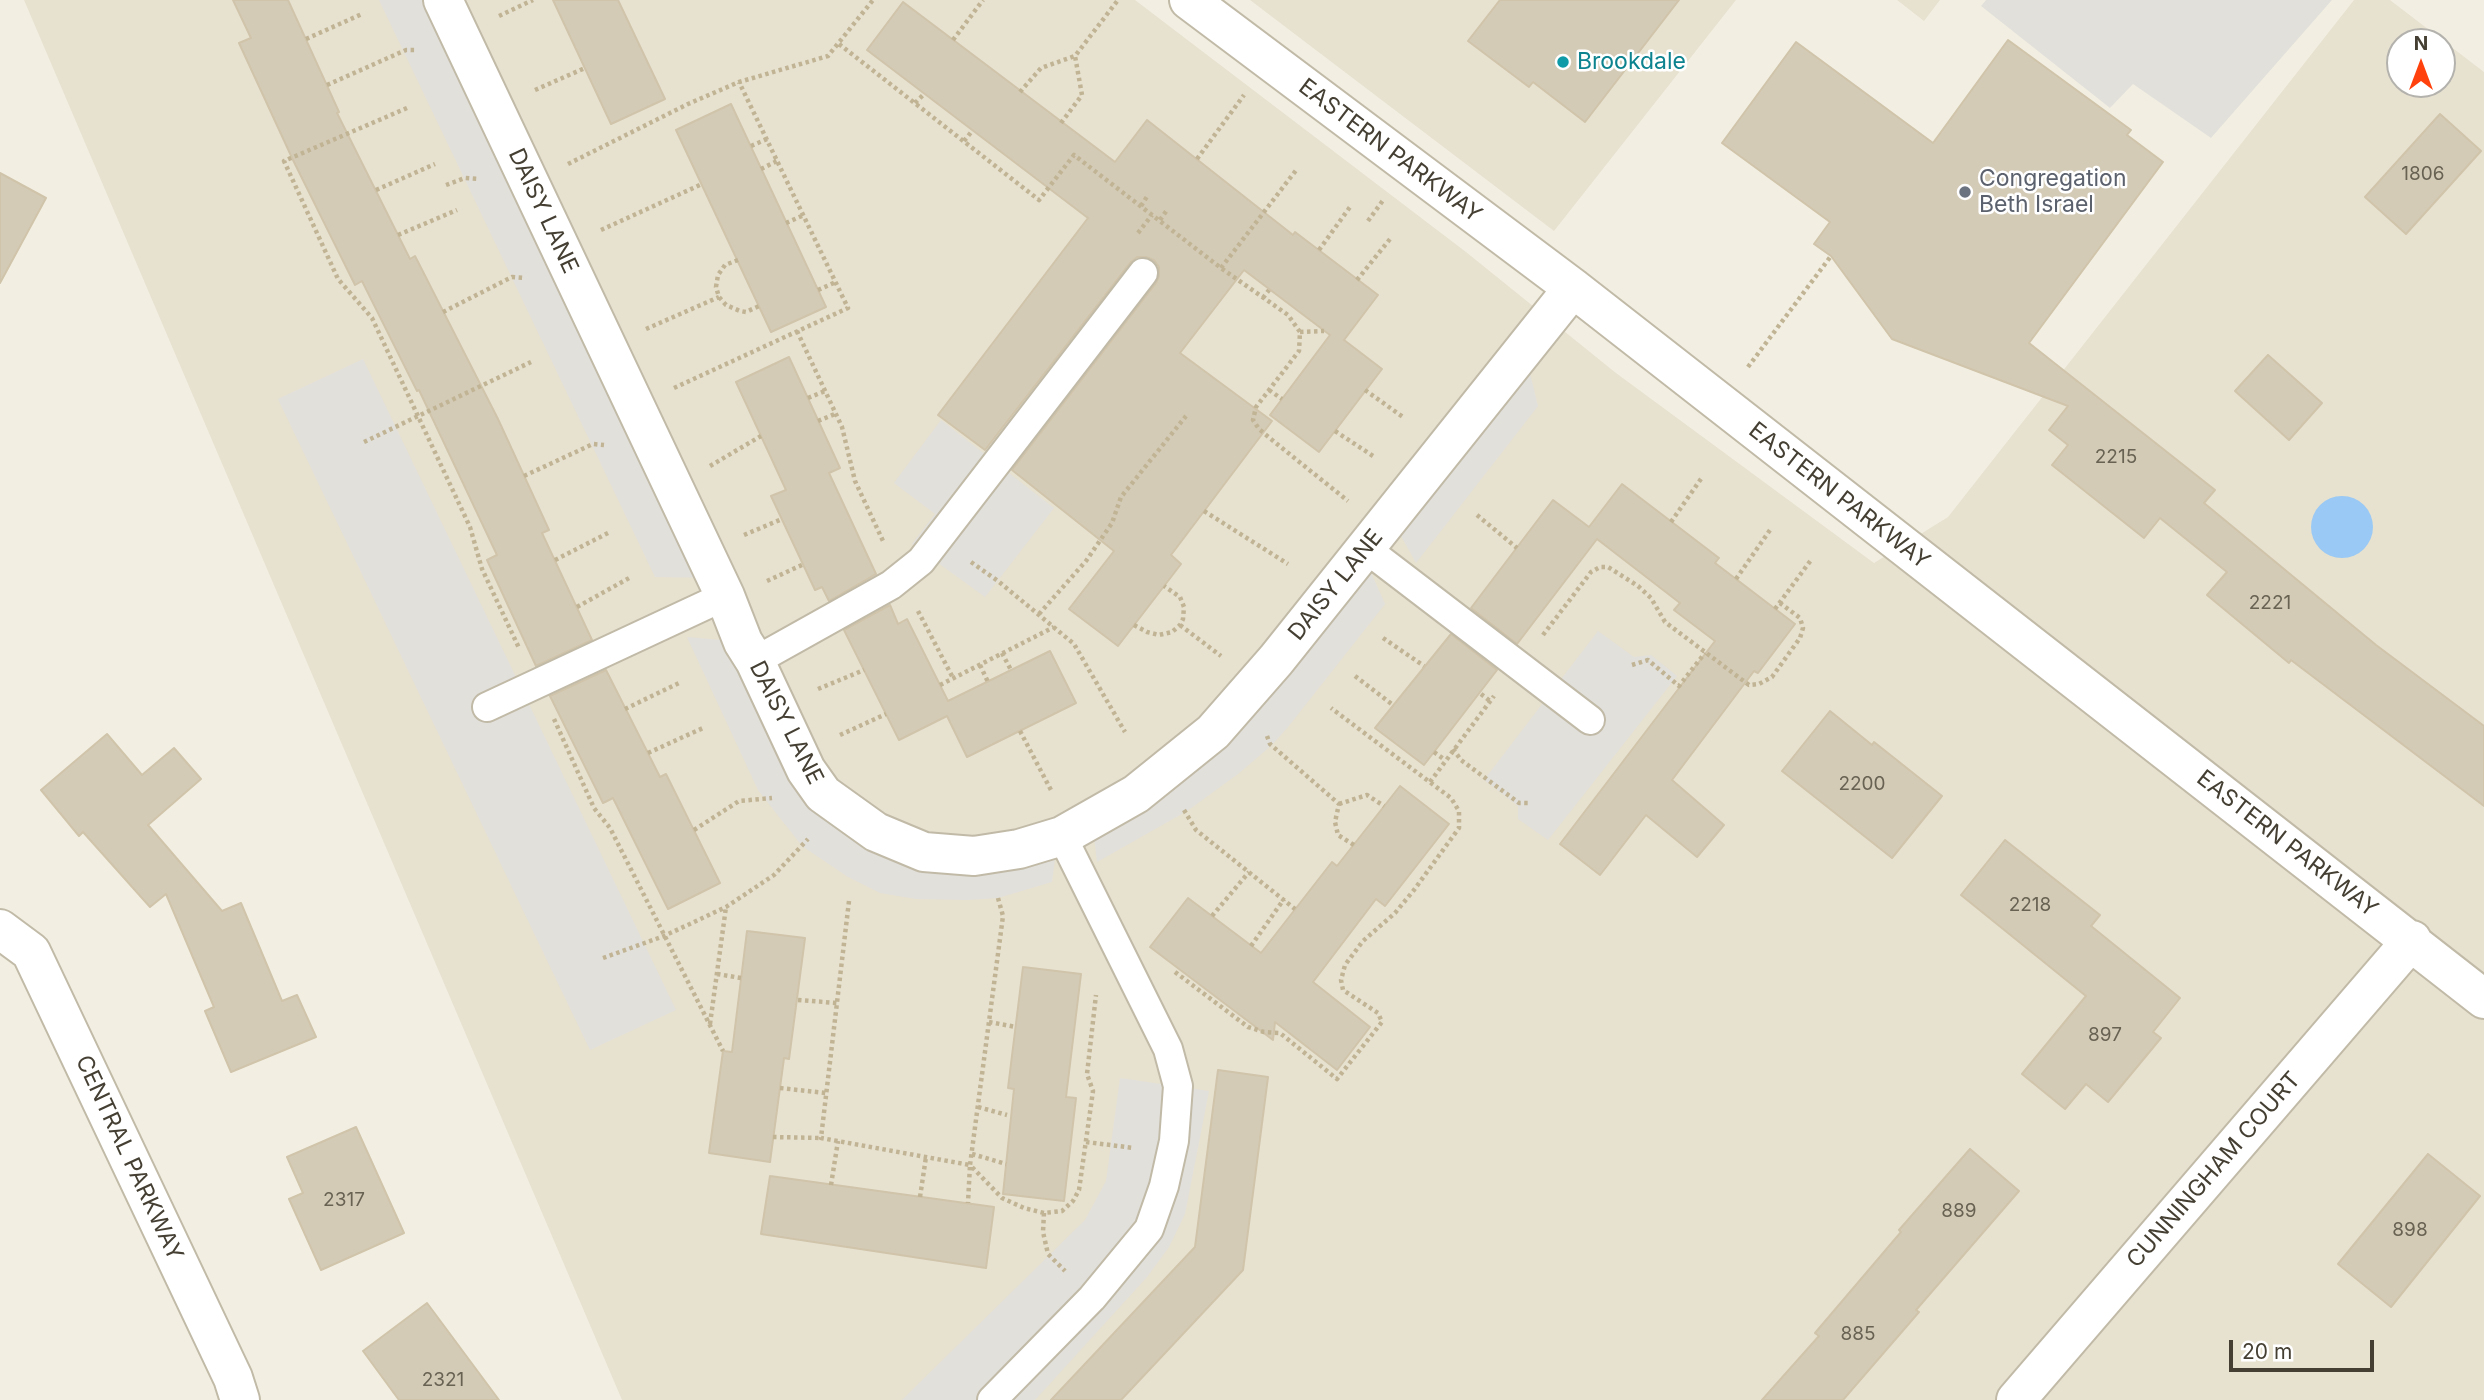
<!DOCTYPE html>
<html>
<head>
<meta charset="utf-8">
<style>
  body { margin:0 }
  #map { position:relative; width:2484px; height:1400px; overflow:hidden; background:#f2efe2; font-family:Inter,sans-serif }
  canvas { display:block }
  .north { position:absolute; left:2386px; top:28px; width:70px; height:70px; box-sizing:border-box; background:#fff; border:2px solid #b4b2ad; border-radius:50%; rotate:0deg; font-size:19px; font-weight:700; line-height:28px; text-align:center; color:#443f32 }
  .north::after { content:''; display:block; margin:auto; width:24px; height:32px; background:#ff420d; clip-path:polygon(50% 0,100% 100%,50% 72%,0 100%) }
  .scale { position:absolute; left:2229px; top:1340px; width:145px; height:32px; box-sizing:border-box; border:4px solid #443f32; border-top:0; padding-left:9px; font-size:21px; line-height:24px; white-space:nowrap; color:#443f32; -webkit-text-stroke:5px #fff; paint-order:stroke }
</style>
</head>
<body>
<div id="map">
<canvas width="2484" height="1400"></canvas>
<div class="north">N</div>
<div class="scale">20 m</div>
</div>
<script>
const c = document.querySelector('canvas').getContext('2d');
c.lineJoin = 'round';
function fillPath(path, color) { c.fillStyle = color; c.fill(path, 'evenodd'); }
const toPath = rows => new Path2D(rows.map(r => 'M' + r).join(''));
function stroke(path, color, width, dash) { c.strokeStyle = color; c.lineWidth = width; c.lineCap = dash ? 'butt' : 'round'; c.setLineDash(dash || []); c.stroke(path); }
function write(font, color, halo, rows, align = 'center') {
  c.font = font + ' Inter,sans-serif'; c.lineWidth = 5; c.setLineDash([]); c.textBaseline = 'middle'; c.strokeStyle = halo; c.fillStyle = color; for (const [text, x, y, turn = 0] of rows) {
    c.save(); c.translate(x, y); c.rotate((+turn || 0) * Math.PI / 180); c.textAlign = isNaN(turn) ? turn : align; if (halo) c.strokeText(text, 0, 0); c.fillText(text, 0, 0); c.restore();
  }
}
fillPath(toPath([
  [24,0,1135,0,1466,252,1616,373,1874,563,1948,517,2354,0,2390,0,2484,72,2484,1400,622,1400],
  [2400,42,2442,42,2442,84,2400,84],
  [1250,0,1736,0,1554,231],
  [1897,0,1940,0,1924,21]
]), '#e7e1d0');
fillPath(toPath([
  [379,0,443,0,716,578,655,577],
  [1986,0,2332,0,2211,138,2133,84,2110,108,1981,6],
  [1524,349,1538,406,1416,563,1390,516],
  [363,359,676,1010,590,1050,278,399],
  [941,420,1054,508,985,597,912,544,935,514,894,483],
  [1362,552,1385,604,1288,727,1272,745,1238,774,1187,811,1097,862,1092,820,1136,794],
  [1598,631,1634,657,1651,655,1677,676,1548,840,1518,819,1518,806,1484,780],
  [687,637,743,642,806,770,924,852,1058,836,1052,882,998,898,968,900,916,899,880,893,848,877,802,846,758,790],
  [1120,1078,1209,1091,1185,1214,1169,1247,1147,1277,1035,1400,902,1400,1085,1220,1106,1181]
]), '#e2e0db');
fillPath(toPath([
  '2311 527a31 31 0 1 1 62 0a31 31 0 1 1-62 0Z'
]), '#99c9f4');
const building = toPath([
  [233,0,288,0,339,112,337,113,410,259,415,256,498,419,549,530,542,533,592,640,536,666,487,560,497,555,419,390,417,391,362,281,355,285,293,160,239,43,251,38,233,0],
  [553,0,618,0,665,99,611,124,553,0],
  [1500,0,1679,0,1585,122,1533,82,1529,87,1468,41,1500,0],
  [903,2,1115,162,1147,120,1293,235,1295,232,1378,295,1344,340,1382,369,1319,452,1270,415,1330,335,1244,270,1180,353,1272,421,1171,555,1181,564,1118,646,1069,609,1114,551,1012,470,1156,283,1159,276,1159,267,1154,260,1146,257,1137,257,1130,263,985,450,938,415,1088,218,867,50,903,2],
  [2008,40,2131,130,2127,135,2163,162,2029,343,2215,490,2204,503,2376,645,2484,726,2484,806,2291,660,2289,663,2207,595,2227,572,2160,518,2144,538,2052,465,2068,445,2049,430,2068,406,1892,339,1831,256,1814,244,1830,222,1722,143,1796,42,1933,143,2008,40],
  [731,104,826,307,771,332,676,130,731,104],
  [2440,114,2481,151,2406,234,2365,197,2440,114],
  [0,173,46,198,0,283,0,173],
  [2268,355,2322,403,2289,440,2235,391,2268,355],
  [789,357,840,468,829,473,876,574,829,601,822,587,815,590,771,496,786,490,736,382,789,357],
  [1622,484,1719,558,1715,563,1795,624,1758,673,1754,671,1672,780,1724,825,1697,857,1646,815,1600,875,1560,844,1715,641,1674,610,1680,603,1597,539,1517,644,1471,608,1553,500,1589,527,1622,484],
  [890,605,898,624,907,619,948,701,1050,651,1076,703,967,757,947,716,899,740,844,630,890,605],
  [1451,634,1497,670,1424,765,1375,728,1451,634],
  [606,670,660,777,666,774,720,883,668,909,613,798,603,803,550,696,606,670],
  [1830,711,1872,745,1874,742,1942,796,1892,858,1782,771,1830,711],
  [107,734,142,775,174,748,201,779,148,825,222,911,241,903,282,1001,297,995,316,1037,231,1072,205,1011,214,1007,166,894,150,907,83,832,79,836,41,790,107,734],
  [1400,786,1449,824,1385,906,1376,899,1313,982,1370,1027,1337,1070,1275,1022,1273,1040,1150,947,1188,898,1261,953,1332,862,1337,866,1400,786],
  [2005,840,2100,915,2091,926,2180,998,2153,1032,2161,1038,2108,1102,2086,1084,2065,1109,2022,1074,2086,996,1961,895,2005,840],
  [747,931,805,938,789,1059,784,1058,770,1162,709,1153,723,1051,732,1052,747,931],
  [1023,967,1081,974,1066,1097,1076,1098,1064,1201,1003,1194,1014,1089,1008,1088,1023,967],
  [1218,1070,1268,1077,1243,1270,1121,1400,1051,1400,1195,1247,1218,1070],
  [356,1127,404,1233,321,1270,289,1199,303,1193,287,1157,356,1127],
  [1970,1149,2019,1191,1916,1310,1919,1312,1843,1400,1762,1400,1819,1336,1815,1333,1901,1232,1899,1230,1970,1149],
  [2428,1154,2480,1196,2391,1307,2338,1264,2428,1154],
  [770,1176,994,1207,986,1268,761,1234,770,1176],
  [427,1303,499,1400,399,1400,363,1351,427,1303]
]);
fillPath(building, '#d4cbb7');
stroke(building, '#d0c4aa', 2);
const lane = toPath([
  [1365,548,1590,720],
  [755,661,891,585,921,561,1143,273],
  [487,707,725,596],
  [992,1400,1092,1298,1149,1229,1164,1186,1174,1141,1178,1086,1168,1049,1062,836]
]);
const street = toPath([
  [443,0,725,596,743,642,755,661,806,770,823,794,876,832,924,852,974,856,1019,849,1062,836,1136,794,1213,732,1276,660,1573,288],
  [1189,0,1573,288,2484,999],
  [0,929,31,952,233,1378,240,1400],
  [2016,1400,2412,940]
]);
stroke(lane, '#c1baa7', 32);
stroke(street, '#c1baa7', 42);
stroke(toPath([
  [499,16,533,0],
  [306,39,362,14],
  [953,40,983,0],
  [839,44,1039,200,1074,155,1221,268,1288,315,1300,332,1299,351,1256,407,1253,420,1259,429,1277,444,1348,501],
  [327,85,406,50,416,50],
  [535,90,585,68],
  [1020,92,1041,68,1075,56],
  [915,103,924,94],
  [407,108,284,161,338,279,372,318,470,527,482,569,519,648],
  [1061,123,1082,95,1075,56,1118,0],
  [964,141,972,131],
  [751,146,767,139],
  [1197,159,1244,95],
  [568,164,688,104,739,82,828,56,873,0],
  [761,169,777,161],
  [446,185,465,178,479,179],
  [376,190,435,164],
  [1141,206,1148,195],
  [1160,220,1167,210],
  [1368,221,1384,199],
  [786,223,804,215],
  [601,230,702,184],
  [1138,233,1152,215],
  [398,235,457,210],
  [1319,250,1350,207],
  [738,260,725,265,718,275,716,287,719,297,726,305,740,311,746,312,759,306],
  [1221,268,1297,169],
  [1357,280,1390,239],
  [818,290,836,282],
  [1263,298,1269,290],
  [443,312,512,277,525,278],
  [646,329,719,297],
  [797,331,842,427,855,481,883,541],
  [1300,332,1324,331],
  [1748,367,1831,256],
  [674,388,848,308,739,82],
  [1269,390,1282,399],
  [1365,390,1403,417],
  [808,398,825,391],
  [818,421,835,414],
  [1335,431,1373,456],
  [364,442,531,362],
  [710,466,761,436],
  [524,476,593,444,604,445],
  [1204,511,1288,564],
  [1477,515,1517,548],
  [1671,522,1703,476],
  [744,535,782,519],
  [555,560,610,532],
  [971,562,998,581,1074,644,1125,732],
  [1736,579,1770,530],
  [767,581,804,564],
  [577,607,631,577],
  [1775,609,1811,560],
  [918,611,953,678],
  [1039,614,1086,561,1112,523,1121,497,1186,416],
  [1134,625,1147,632,1159,635,1172,632,1180,625,1183,619,1184,607,1180,597,1164,586],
  [1180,625,1221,656],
  [1543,635,1591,572,1600,567,1608,567,1638,586,1651,598,1665,622,1749,685,1759,684,1772,677,1800,638,1803,628,1800,618,1780,603],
  [1383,638,1424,666],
  [1002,653,1011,670],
  [980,665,988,682],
  [1632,665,1648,660,1679,686,1705,653],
  [1355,676,1393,705],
  [940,685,1054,627],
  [818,689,864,670],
  [1481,694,1490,701],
  [625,709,681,682],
  [554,719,594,808,610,828,723,1051],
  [1020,731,1052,792],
  [840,735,886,714],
  [1267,736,1270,744,1339,804,1335,822,1338,835,1354,845],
  [1453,749,1461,760,1519,803,1528,803],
  [1434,752,1445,760],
  [648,753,703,728],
  [1430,782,1494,696],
  [1339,804,1367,795,1384,806],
  [1184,810,1196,830,1295,909],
  [694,830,739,801,772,798],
  [998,898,1003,916,970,1165,1002,1198,1024,1208,1044,1213,1062,1211,1073,1201,1079,1190,1093,1091,1087,1074,1096,995],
  [849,901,821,1138,970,1165,968,1203],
  [1212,916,1249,872],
  [1251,946,1284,899],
  [603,958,664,936,726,907,774,875,808,839],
  [1175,972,1248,1027,1264,1032,1280,1033,1337,1079,1382,1022,1378,1013,1343,990,1341,980,1345,965,1363,941,1395,913,1414,890,1459,828,1459,811,1451,798,1331,708],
  [717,974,741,978],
  [798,1000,837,1003],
  [989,1022,1016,1027],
  [710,1024,726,907],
  [780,1088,826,1093],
  [978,1107,1007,1115],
  [773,1137,821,1138],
  [1086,1142,1134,1148],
  [972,1154,1006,1164],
  [831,1185,838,1141],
  [920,1197,926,1157],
  [1044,1213,1043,1232,1048,1254,1065,1271]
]), '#c1b495', 4.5, [3.5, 3.5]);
stroke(lane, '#fff', 28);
stroke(street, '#fff', 38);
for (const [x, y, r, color] of [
  [1563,62,7,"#0f9aa8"],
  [1965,192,7,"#6b7280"]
]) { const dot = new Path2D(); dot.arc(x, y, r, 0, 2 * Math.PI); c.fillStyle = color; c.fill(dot); stroke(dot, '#fff', 2.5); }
write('19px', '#686253', null, [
  ["1806",2423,174],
  ["2215",2116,457],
  ["2221",2270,603],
  ["2200",1862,784],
  ["2218",2030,905],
  ["897",2105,1035],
  ["2317",344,1200],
  ["889",1959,1211],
  ["898",2410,1230],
  ["885",1858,1334],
  ["2321",443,1380]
]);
write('23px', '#0d838f', '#fff', [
  ["Brookdale",1577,62]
], 'left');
write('23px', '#443f32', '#fff', [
  ["EASTERN PARKWAY",1390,151,37],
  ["DAISY LANE",543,211,65],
  ["EASTERN PARKWAY",1839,496,38],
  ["DAISY LANE",1336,585,-51],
  ["DAISY LANE",786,723,63],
  ["EASTERN PARKWAY",2287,844,38],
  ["CENTRAL PARKWAY",129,1158,65],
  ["CUNNINGHAM COURT",2214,1170,-49]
]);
write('23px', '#5b616d', '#fff', [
  ["Congregation",1979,179],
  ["Beth Israel",1979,205]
], 'left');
</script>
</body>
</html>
